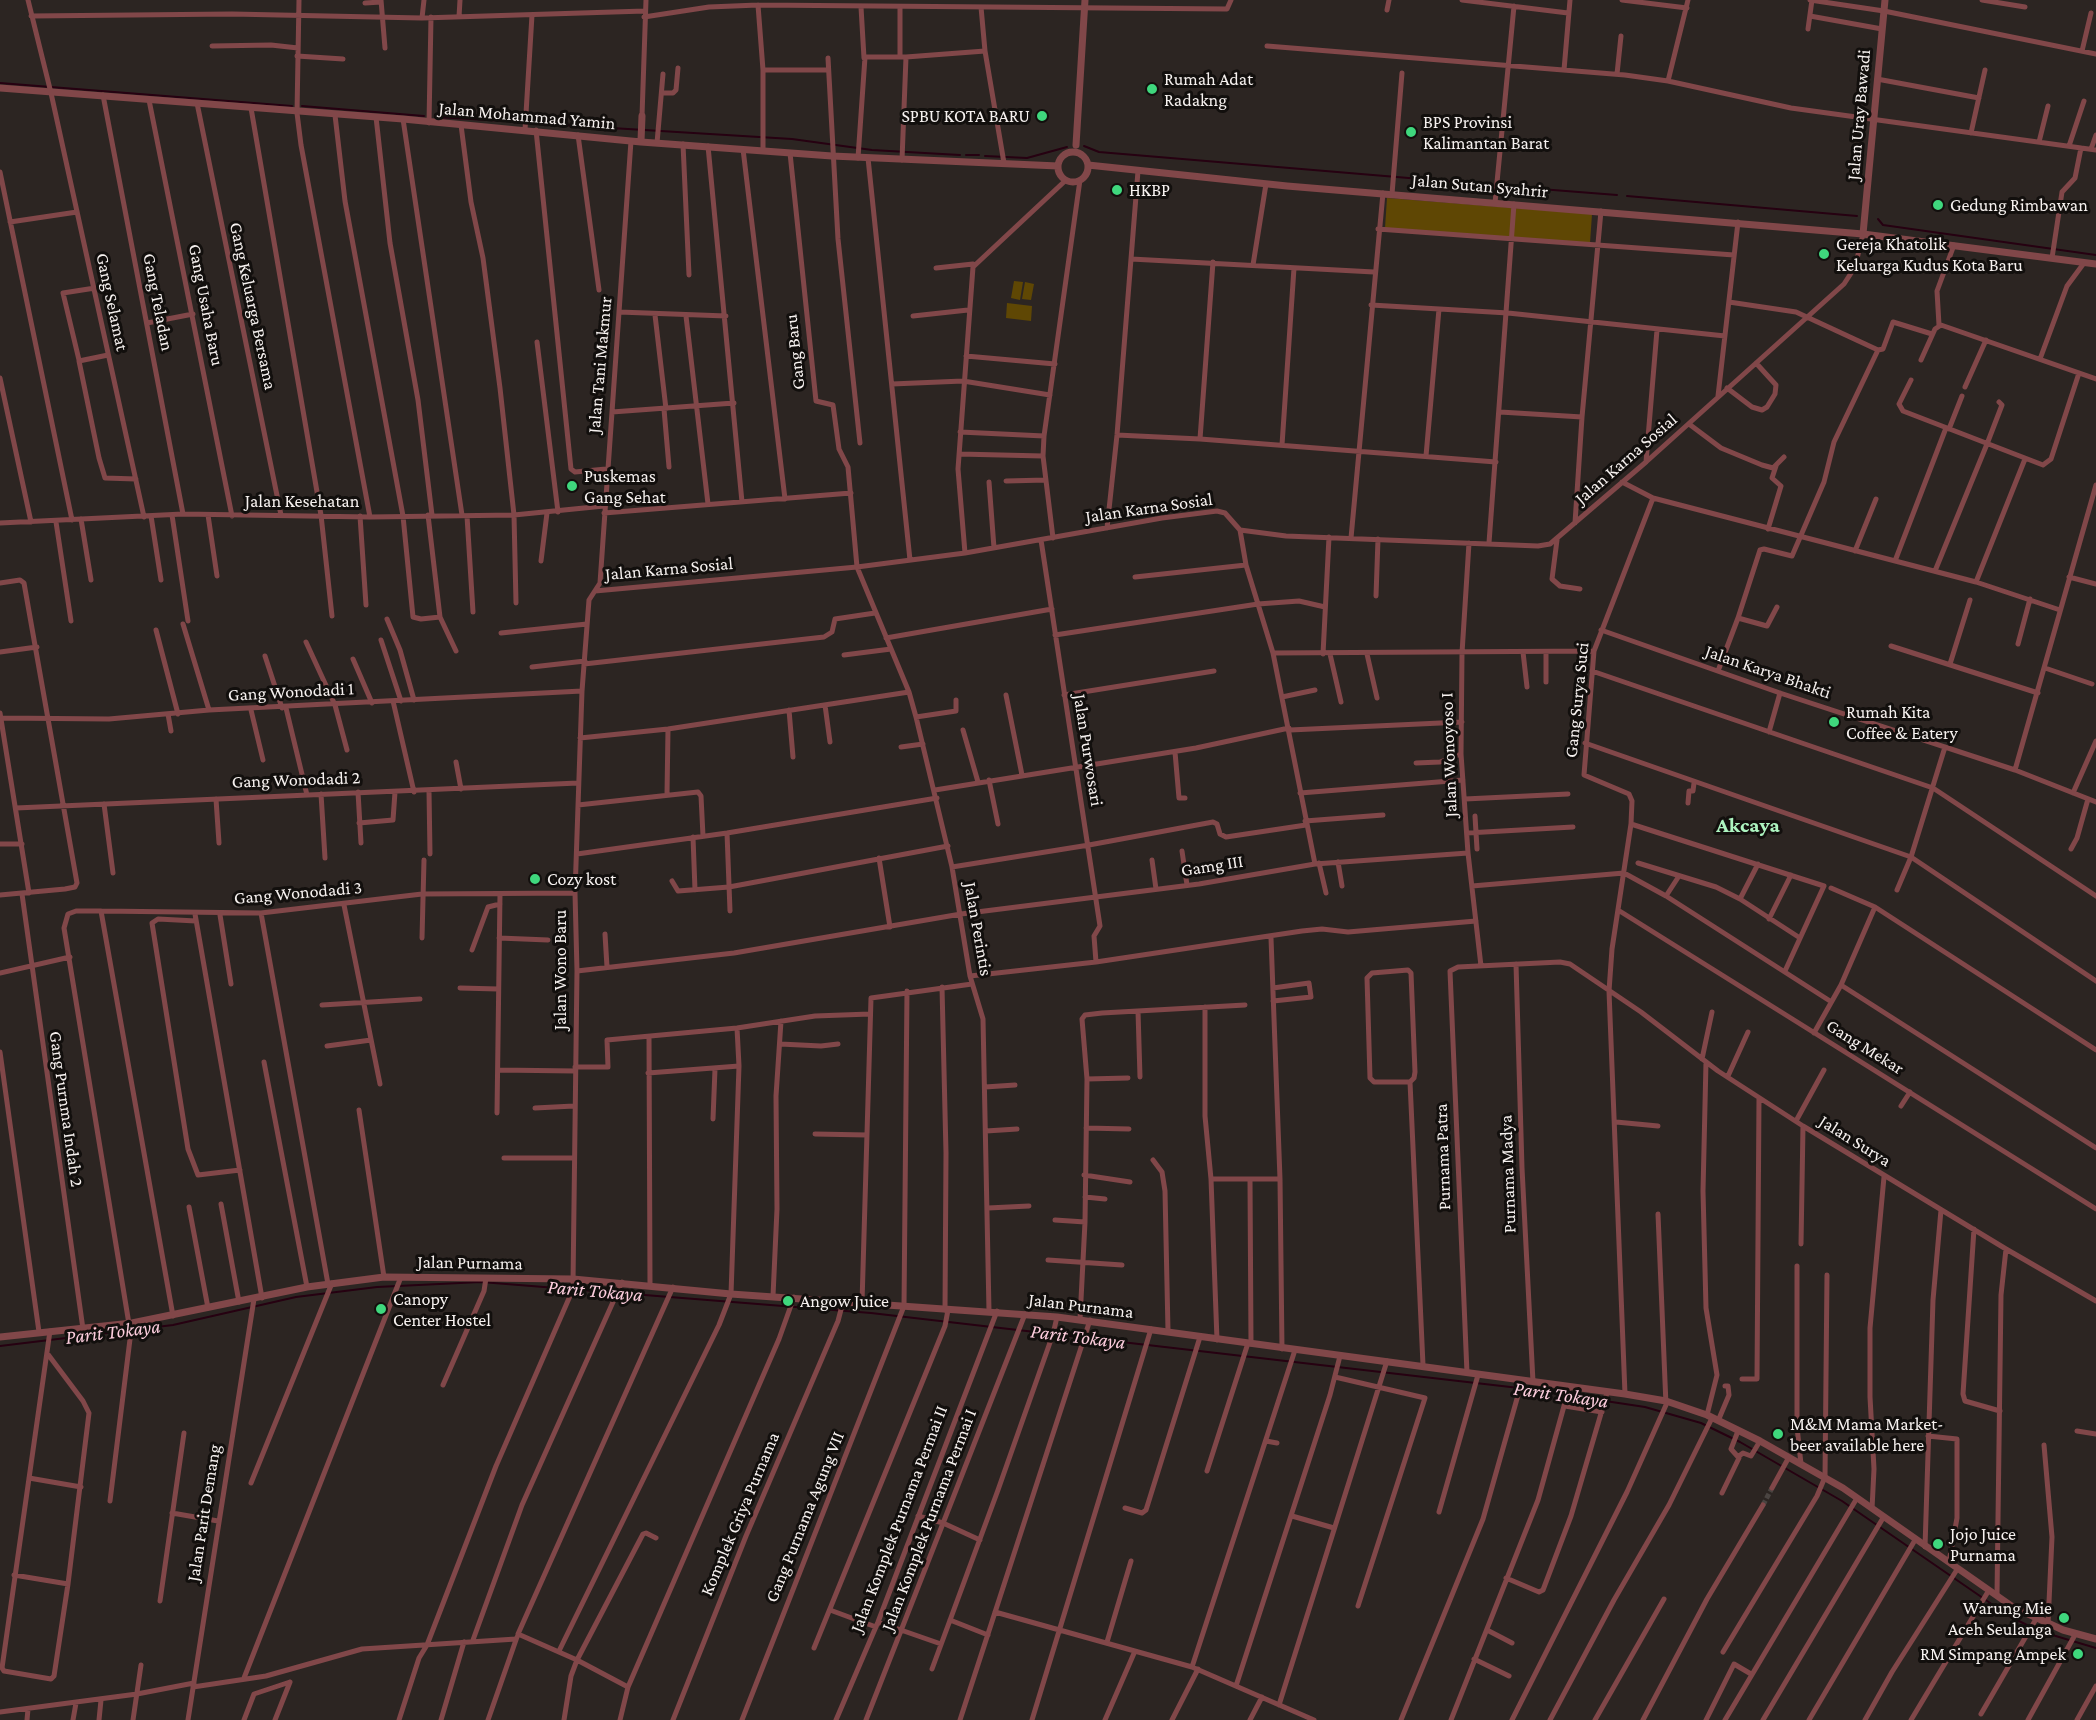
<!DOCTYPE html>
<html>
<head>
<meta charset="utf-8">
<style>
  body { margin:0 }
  canvas { display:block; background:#2c2522 }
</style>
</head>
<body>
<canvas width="2096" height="1720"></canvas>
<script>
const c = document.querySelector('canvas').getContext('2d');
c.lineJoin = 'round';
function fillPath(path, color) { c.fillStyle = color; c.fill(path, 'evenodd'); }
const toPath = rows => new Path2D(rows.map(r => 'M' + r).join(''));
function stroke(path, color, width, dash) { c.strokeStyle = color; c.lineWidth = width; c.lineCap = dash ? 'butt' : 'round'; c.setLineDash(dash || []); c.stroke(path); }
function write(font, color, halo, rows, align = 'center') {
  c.font = font + ' "Crimson Pro",serif'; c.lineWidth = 6; c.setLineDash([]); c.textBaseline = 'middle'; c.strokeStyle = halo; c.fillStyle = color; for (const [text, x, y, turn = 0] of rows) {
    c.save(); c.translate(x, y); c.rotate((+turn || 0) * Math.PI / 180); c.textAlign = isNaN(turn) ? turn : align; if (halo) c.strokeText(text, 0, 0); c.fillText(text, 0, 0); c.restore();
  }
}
fillPath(toPath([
  [1387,198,1592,214,1590,243,1385,228],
  [1014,281,1023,282,1020,300,1011,298],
  [1025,282,1034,284,1031,300,1022,299],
  [1007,303,1032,306,1031,321,1006,318]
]), '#5f4704');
stroke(toPath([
  [0,83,292,106],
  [302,106,424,116],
  [435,117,506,121],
  [513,122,792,139,872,150,960,155],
  [1084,146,1099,152,1492,185],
  [966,155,979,155],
  [985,156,1027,158,1067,147],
  [1502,186,1617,195],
  [1627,196,1857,216],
  [1878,219,1883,225,2096,255],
  [0,1346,173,1325,296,1297,377,1287,481,1282,871,1313,1519,1388,1645,1407,1701,1423,1740,1442,1842,1501,2009,1616,2039,1631,2096,1648]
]), '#260111', 2);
stroke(toPath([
  [1763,1505,1772,1488]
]), '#4a4441', 5, [5, 2.5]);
stroke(toPath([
  [28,0,51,93,144,517],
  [299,0,297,113,301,145,370,517],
  [381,0,385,48],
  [1462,0,1568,13],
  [1622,0,1687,8],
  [1810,0,1884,11,2096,54],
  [1982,0,2025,7],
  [365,3,381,2],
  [758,5,763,70,763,150],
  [861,7,864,58],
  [981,7,985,51,1004,163],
  [900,8,900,57],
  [1387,10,1389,0],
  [31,16,232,14,422,18,645,11],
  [1810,16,1882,29],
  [459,17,460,0],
  [644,17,709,7,758,5,1227,9,1231,0],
  [422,18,424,0],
  [1808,29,1812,0],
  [212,46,271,45,298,48],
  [1267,46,1625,75,1668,81,1791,108,2096,150],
  [2082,51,2091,13],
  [297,56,343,59],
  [828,58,838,239,860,443],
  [763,70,828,70],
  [1564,70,1570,0],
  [1617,74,1621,36],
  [1877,79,1979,98],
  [1668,81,1688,0],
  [662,93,673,93,676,90,678,68],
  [103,95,183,514],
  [149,100,232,516],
  [197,103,281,515],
  [251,108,321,515,332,616],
  [335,115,345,201,403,516,413,617,421,619,440,617],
  [642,116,646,0],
  [376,117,390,243,418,400,432,515],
  [403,119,462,515],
  [429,123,431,17],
  [461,125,471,202,483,258,500,388,514,515,516,603],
  [525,130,532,15],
  [536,130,571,469,575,472,606,469],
  [1971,133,1985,70],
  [578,135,599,290],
  [2039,142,2048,106],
  [657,143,663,74],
  [683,144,689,275],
  [708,146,742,502],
  [2069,146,2084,101],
  [743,149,785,499],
  [2091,149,2096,135],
  [790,153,816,401,833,405,839,449,848,467,857,567,909,692,916,717,952,867,970,976,983,1019,989,1311],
  [858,158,865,57,906,57,985,51],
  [868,158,910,560],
  [902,160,906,57],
  [0,172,72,520],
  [1392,194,1402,73],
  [1495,203,1514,6],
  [10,222,77,212],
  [1378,229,1734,255],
  [2052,258,2062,192,2075,178,2081,148],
  [1131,259,1374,272],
  [1253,265,1266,184],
  [936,268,973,264],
  [1729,302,1796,312,1878,350],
  [1371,305,1508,313,1725,336],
  [619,312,726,316],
  [655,315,666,409],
  [686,316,708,504],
  [913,316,968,310],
  [147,323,193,314],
  [1939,325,1937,291,1954,245],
  [537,342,558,512],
  [108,355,79,361,99,458,105,478,136,479],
  [966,356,1055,364],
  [2040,359,2067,286,2084,263],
  [79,360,63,293,95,288],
  [1921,360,1935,329,1941,325,2096,379],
  [0,378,31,522],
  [1911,380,1899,404,1903,411,2043,465,2051,459,2079,373],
  [892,384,963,381,1050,395],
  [1965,387,1986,340],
  [1727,388,1752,407,1762,410,1767,407,1775,394,1776,385,1756,363],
  [1718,396,1738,222],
  [664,409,669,467],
  [612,412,734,403],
  [1500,412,1582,417],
  [1689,424,1721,448,1762,465,1773,468,1784,457],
  [1949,429,1962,396],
  [960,432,1044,436],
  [1117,435,1200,439,1496,462],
  [1200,439,1213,262],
  [1282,445,1294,268],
  [959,454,1043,456],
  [1426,456,1439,309],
  [1646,462,1657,330],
  [1006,481,1046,480],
  [989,482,994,548],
  [1622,482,1653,498,1976,582,2060,610],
  [604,513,851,493],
  [172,515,188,621],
  [208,515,217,576],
  [428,515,440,617,456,651],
  [151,516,161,580],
  [360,516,366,605],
  [467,516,473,612],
  [81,519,91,580],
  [56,522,71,621],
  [0,523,183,514,370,517,514,515,604,506],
  [1575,523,1582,417,1601,211],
  [1107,528,1117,435,1138,171],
  [1768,529,1781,486,1772,478,1776,466],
  [1240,530,1286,536,1538,546,1550,544,1646,462,1844,284,1855,267,1863,234],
  [1053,538,1043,456,1044,436,1080,180],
  [1351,538,1383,193],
  [1041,540,1100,926,1094,936,1096,962],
  [1557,540,1552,579,1560,586,1580,589],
  [1469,543,1462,653,1461,754,1468,853,1481,966],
  [1489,543,1514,204],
  [1855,551,1876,499],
  [965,553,958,469,973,267,1066,180],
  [541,561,547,513],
  [1895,561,1946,428],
  [1935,571,1987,444,2002,405,1999,402],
  [1135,577,1246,565],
  [2069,577,2096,584],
  [1976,582,2025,459],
  [0,583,20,580,24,583,77,883,75,887,65,889,0,895],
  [595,591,857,567,965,553,1162,518,1217,511,1225,513,1240,530,1246,565,1273,653,1315,864],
  [1376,596,1378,539],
  [1738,618,1760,550,1764,549,1792,556,1824,482,1834,442,1878,350,1883,349,1893,322,1932,334],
  [387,619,400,650,414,700],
  [183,624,209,710],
  [156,630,178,714],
  [1601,630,1780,693,2015,770,2096,802],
  [501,633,587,624],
  [1055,635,1258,604,1299,601,1325,607],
  [886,638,1052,609],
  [381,640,401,701],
  [306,642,335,705,347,750],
  [2018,644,2030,599],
  [1891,646,2038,693],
  [0,652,37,647],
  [1523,652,1527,687],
  [1546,652,1546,682],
  [1273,653,1594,651],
  [1323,654,1329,537],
  [1330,654,1341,702],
  [1367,654,1377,698],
  [844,655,891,649],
  [265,656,282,708],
  [353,659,372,703],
  [584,664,824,637,832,632,835,619,875,613],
  [1950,664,1970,600],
  [532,667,585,661],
  [2045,668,2092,684],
  [1592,671,1933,788,2096,896],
  [1718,671,1738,618,1767,626,1777,607],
  [1006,695,1022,775],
  [1064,695,1214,671],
  [1282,697,1315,690],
  [393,701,414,792],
  [825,705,830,742],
  [286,708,307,795],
  [251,710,263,760],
  [789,710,793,757],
  [0,713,29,893],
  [168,714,171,731],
  [916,717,956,711,956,700],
  [1,718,109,719,209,710,582,691],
  [963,730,978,782],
  [1290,730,1462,722],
  [1769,732,1780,693],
  [580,738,668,729,909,692],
  [1585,743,1911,857,2096,981],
  [901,747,923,744],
  [1175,752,1179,798,1185,798],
  [456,762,461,789],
  [1416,763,1440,762,1461,754],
  [2015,770,2096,485],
  [989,780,998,824],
  [935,790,1196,748,1289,728],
  [429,791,430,854],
  [358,792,361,843],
  [1300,793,1463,780],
  [2073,793,2096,741],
  [321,794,325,858],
  [667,794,668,729],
  [216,799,219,843],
  [1465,799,1568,794],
  [1688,803,1689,791,1693,791,1694,783],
  [104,804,113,873],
  [578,805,698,792,701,796,703,836],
  [16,808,578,783],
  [1475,816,1477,849],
  [1305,821,1383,815],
  [359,823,393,820,395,792],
  [1631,824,1824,886,1785,971],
  [727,833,730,911],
  [1467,833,1573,827],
  [693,837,695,890],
  [0,844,22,844],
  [2071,849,2077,838,2088,799],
  [1182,851,1187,885],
  [577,854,727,833,937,798],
  [879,858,890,927],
  [1152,860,1156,889],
  [1338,862,1342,886],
  [1319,863,1326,893],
  [1638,863,1716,887,1740,899,1800,938],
  [952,867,1089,845,1213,822,1217,824,1220,834,1226,837,1306,825],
  [672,881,678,891,729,887,948,846],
  [1472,886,1624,873,1666,896,1830,1001],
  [1831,888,1875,907,2096,1050],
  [1897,890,1911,857,1945,747],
  [22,894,83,1329],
  [1666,896,1679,876],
  [1740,899,1758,864],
  [344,905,380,1084],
  [1618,910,2096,1209],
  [101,911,173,1316],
  [261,913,328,1284],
  [195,914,262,1298],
  [220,915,231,984],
  [1769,919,1791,875],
  [196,921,158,919,152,923,188,1149,198,1175,240,1170],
  [605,934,607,967],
  [422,938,424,860],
  [499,938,548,940],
  [1271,938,1280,1179,1282,1349],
  [472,950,488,907,500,904],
  [1516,964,1522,1168,1533,1382],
  [577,971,734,953,961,914,1199,884,1315,864,1468,853],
  [0,973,70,957],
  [970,976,1096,962,1302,931,1322,929,1348,932,1476,921],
  [1841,985,2096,1148],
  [942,987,946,1153,945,1310],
  [460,988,498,989],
  [1273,988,1309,983,1311,997,1273,1001],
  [322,1005,420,999],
  [1205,1007,1205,1116,1211,1179,1217,1340],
  [1138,1011,1140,1077],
  [1814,1033,1841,985,1875,907],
  [649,1037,650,1285],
  [780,1044,821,1046,838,1044],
  [327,1046,371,1040],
  [0,1052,39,1332],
  [1702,1059,1712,1012],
  [264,1062,307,1287],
  [1706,1062,1703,1191,1706,1308,1717,1375,1707,1415],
  [575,1067,608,1067,607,1040,737,1028,815,1016,870,1014],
  [498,1070,575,1071],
  [648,1073,739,1066],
  [1728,1076,1748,1032],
  [1087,1079,1128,1078],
  [1410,1082,1374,1082,1370,1078,1367,978,1372,973,1408,970,1411,973,1415,1072,1414,1078,1410,1082,1423,1365],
  [985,1087,1015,1085],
  [1901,1106,1910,1092],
  [535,1108,574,1106],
  [359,1110,384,1277],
  [497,1113,500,894],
  [713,1119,715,1069],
  [1796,1121,1824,1070],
  [1616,1122,1658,1126],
  [1086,1128,1129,1129],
  [986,1131,1017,1129],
  [815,1134,867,1135],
  [504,1158,573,1158],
  [1153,1160,1162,1172,1165,1191,1168,1331],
  [1084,1175,1130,1182],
  [1211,1179,1280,1179],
  [1250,1180,1251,1344],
  [1085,1197,1105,1199],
  [221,1204,239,1302],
  [189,1207,208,1308],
  [988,1208,1029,1206],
  [1055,1220,1085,1222],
  [1974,1229,1963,1394,1965,1401,2000,1411],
  [1801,1244,1803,1126],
  [1048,1260,1122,1265],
  [1797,1266,1797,1427,1801,1464],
  [773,1296,777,1209,776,1096,781,1021],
  [862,1303,871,998,972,984],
  [1080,1319,1085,1222,1087,1079,1082,1019,1085,1015,1102,1013,1245,1005],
  [129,1324,64,928,68,914,76,911,101,911,261,913,422,894,575,893],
  [47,1353,83,1401,89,1413,68,1584,54,1676,51,1679,4,1671,2,1668,50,1331],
  [1467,1373,1450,971,1458,967,1560,962,1570,964,1641,1012,1718,1071,1803,1126,2006,1249,2096,1301],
  [1335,1377,1425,1398,1358,1606],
  [1742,1379,1757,1379,1759,1098],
  [443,1385,484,1291,486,1278],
  [1625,1394,1609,991,1612,949,1631,824,1632,801,1629,794,1584,775,1594,651,1653,498],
  [1565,1406,1602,1412],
  [1718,1421,1729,1395,1728,1386,1725,1386],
  [2077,1431,2096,1434],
  [1928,1436,1957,1439,1957,1518,1949,1562],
  [1266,1441,1277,1443],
  [2044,1445,2052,1537,2048,1624],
  [1739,1456,1743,1453,1751,1456,1760,1441],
  [1207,1471,1248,1343],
  [29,1478,81,1487],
  [251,1483,332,1283],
  [1772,1488,1789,1457],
  [1722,1493,1739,1458,1731,1449,1738,1431],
  [110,1501,132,1323],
  [1125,1508,1142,1513,1146,1510,1200,1337],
  [1872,1509,1874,1469,1870,1397,1870,1328,1884,1177],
  [1439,1512,1478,1375],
  [172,1513,218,1521],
  [918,1516,943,1523,980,1540],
  [1292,1516,1334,1528],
  [1925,1547,1933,1300,1941,1210],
  [14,1575,68,1584],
  [1506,1578,1539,1592,1543,1590,1571,1516,1607,1393],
  [1997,1595,2001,1295,2006,1249],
  [160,1601,184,1433],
  [830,1610,876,1627],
  [995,1612,1192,1667,1314,1720],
  [950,1620,988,1635],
  [878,1622,941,1644],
  [1487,1630,1512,1643],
  [473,1640,522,1505,622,1282],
  [1107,1642,1131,1561],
  [814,1648,945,1326,948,1310],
  [559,1651,719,1325,731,1294,739,1066,737,1028],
  [1723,1652,1817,1496,1825,1477,1827,1275],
  [1474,1659,1509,1676],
  [1192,1667,1295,1350],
  [932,1669,998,1490,1053,1334,1057,1317],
  [244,1678,401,1277],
  [1236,1686,1330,1395,1340,1356],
  [193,1687,266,1676,362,1649,516,1639],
  [628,1687,577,1660,643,1534,646,1533,656,1538],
  [1279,1705,1387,1361],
  [0,1712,137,1694,194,1683],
  [1981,1714,2036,1619],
  [27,1720,28,1709],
  [73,1720,76,1703],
  [99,1720,101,1700],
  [133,1720,141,1665],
  [188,1720,254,1299],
  [244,1720,254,1694,290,1682],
  [275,1720,290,1682],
  [399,1720,419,1658,427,1645,496,1466,570,1296,573,1283,577,971,575,893,582,691,589,600,600,583,631,141],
  [441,1720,464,1642],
  [488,1720,517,1637],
  [564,1720,571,1676,577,1660,518,1634,673,1287],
  [620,1720,628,1687,779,1339,794,1297],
  [673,1720,746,1536,838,1321,843,1302],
  [742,1720,904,1306,907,991],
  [836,1720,878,1622,997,1311],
  [866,1720,1025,1314],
  [960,1720,1090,1320],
  [1032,1720,1151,1329],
  [1105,1720,1135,1651],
  [1172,1720,1198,1669],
  [1250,1720,1262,1697],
  [1401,1720,1483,1519,1522,1381],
  [1451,1720,1538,1500,1569,1388],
  [1512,1720,1627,1492,1666,1405,1658,1214],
  [1550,1720,1614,1600,1669,1505,1712,1418],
  [1595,1720,1664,1599],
  [1643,1720,1707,1599,1763,1505],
  [1706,1720,1734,1664,1751,1674],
  [1725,1720,1857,1498],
  [1763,1720,1883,1518],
  [1809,1720,1915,1540],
  [1865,1720,1892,1672,1958,1568],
  [1911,1720,1989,1590],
  [2028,1720,2076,1633],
  [2077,1720,2096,1686]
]), '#814749', 5);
stroke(toPath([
  [0,88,403,119,641,142,832,156,1058,166],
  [641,141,642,116],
  [1076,145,1085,0],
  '1058 167a15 15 0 1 1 30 0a15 15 0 1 1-30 0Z',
  [1088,165,1287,186,1863,234,2096,264],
  [1863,234,1885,0],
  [0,1337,132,1323,307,1287,384,1277,573,1279,731,1294,1057,1317,1625,1394,1666,1401,1707,1415,1760,1441,1843,1488,2013,1607,2063,1630,2096,1639]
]), '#814749', 7);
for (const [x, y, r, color] of [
  [1152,89,6,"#3fd77d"],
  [1042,116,6,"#3fd77d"],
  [1411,132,6,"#3fd77d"],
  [1117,190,6,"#3fd77d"],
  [1938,205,6,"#3fd77d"],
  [1824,254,6,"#3fd77d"],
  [572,486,6,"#3fd77d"],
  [1834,722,6,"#3fd77d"],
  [535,879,6,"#3fd77d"],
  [788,1301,6,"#3fd77d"],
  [381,1309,6,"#3fd77d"],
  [1778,1434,6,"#3fd77d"],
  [1938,1544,6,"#3fd77d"],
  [2064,1618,6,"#3fd77d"],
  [2078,1654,6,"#3fd77d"]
]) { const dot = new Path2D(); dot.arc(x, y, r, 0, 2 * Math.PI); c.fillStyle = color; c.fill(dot); stroke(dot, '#120f0d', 2); }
write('18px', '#f6f1ef', '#120f0d', [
  ["Rumah Adat",1164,79],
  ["Radakng",1164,100],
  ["SPBU KOTA BARU",1030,116,"right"],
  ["BPS Provinsi",1423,122],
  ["Kalimantan Barat",1423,143],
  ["HKBP",1129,190],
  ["Gedung Rimbawan",1950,205],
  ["Gereja Khatolik",1836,244],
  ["Keluarga Kudus Kota Baru",1836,265],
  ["Puskemas",584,476],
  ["Gang Sehat",584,497],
  ["Rumah Kita",1846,712],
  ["Coffee & Eatery",1846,733],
  ["Cozy kost",547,879],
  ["Canopy",393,1299],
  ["Center Hostel",393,1320],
  ["Angow Juice",800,1301],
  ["M&M Mama Market-",1790,1424],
  ["beer available here",1790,1445],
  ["Jojo Juice",1950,1534],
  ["Purnama",1950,1555],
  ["Warung Mie",2052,1608,"right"],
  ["Aceh Seulanga",2052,1629,"right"],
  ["RM Simpang Ampek",2066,1654,"right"]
], 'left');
write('18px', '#f6f1ef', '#120f0d', [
  ["Jalan Uray Bawadi",1859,115,-85],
  ["Jalan Mohammad Yamin",527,116,5],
  ["Jalan Sutan Syahrir",1480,186,5],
  ["Gang Selamat",112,302,78],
  ["Gang Teladan",158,302,79],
  ["Gang Usaha Baru",206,305,79],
  ["Gang Keluarga Bersama",253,306,78],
  ["Gang Baru",795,352,-96],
  ["Jalan Tani Makmur",600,365,-85],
  ["Jalan Karna Sosial",1626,459,-41],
  ["Jalan Kesehatan",302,501],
  ["Jalan Karna Sosial",1149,508,-8],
  ["Jalan Karna Sosial",669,569,-5],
  ["Jalan Karya Bhakti",1768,672,19],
  ["Gang Wonodadi 1",291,692,-3],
  ["Gang Surya Suci",1577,700,-84],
  ["Jalan Purwosari",1088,750,81],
  ["Jalan Wonoyoso I",1449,755,-92],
  ["Gang Wonodadi 2",296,780,-2],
  ["Gamg III",1212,866,-9],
  ["Gang Wonodadi 3",298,893,-5],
  ["Jalan Perintis",978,929,80],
  ["Jalan Wono Baru",560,970,-90],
  ["Gang Mekar",1865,1047,32],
  ["Gang Purnma Indah 2",66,1109,82],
  ["Jalan Surya",1855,1141,32],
  ["Purnama Patra",1443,1157,-92],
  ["Purnama Madya",1508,1174,-92],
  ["Jalan Purnama",470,1263,1],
  ["Jalan Purnama",1081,1306,7],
  ["Jalan Parit Demang",204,1513,-81],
  ["Komplek Griya Purnama",740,1514,-67],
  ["Gang Purnama Agung VII",805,1517,-68],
  ["Jalan Komplek Purnama Permai II",899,1519,-69],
  ["Jalan Komplek Purnama Permai I",929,1520,-69]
]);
write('italic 20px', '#fecede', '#120f0d', [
  ["Parit Tokaya",595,1291,5],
  ["Parit Tokaya",113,1332,-7],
  ["Parit Tokaya",1078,1337,7],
  ["Parit Tokaya",1561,1395,8]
]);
write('bold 21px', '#adf4c0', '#120f0d', [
  ["Akcaya",1748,826]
]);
</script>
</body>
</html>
